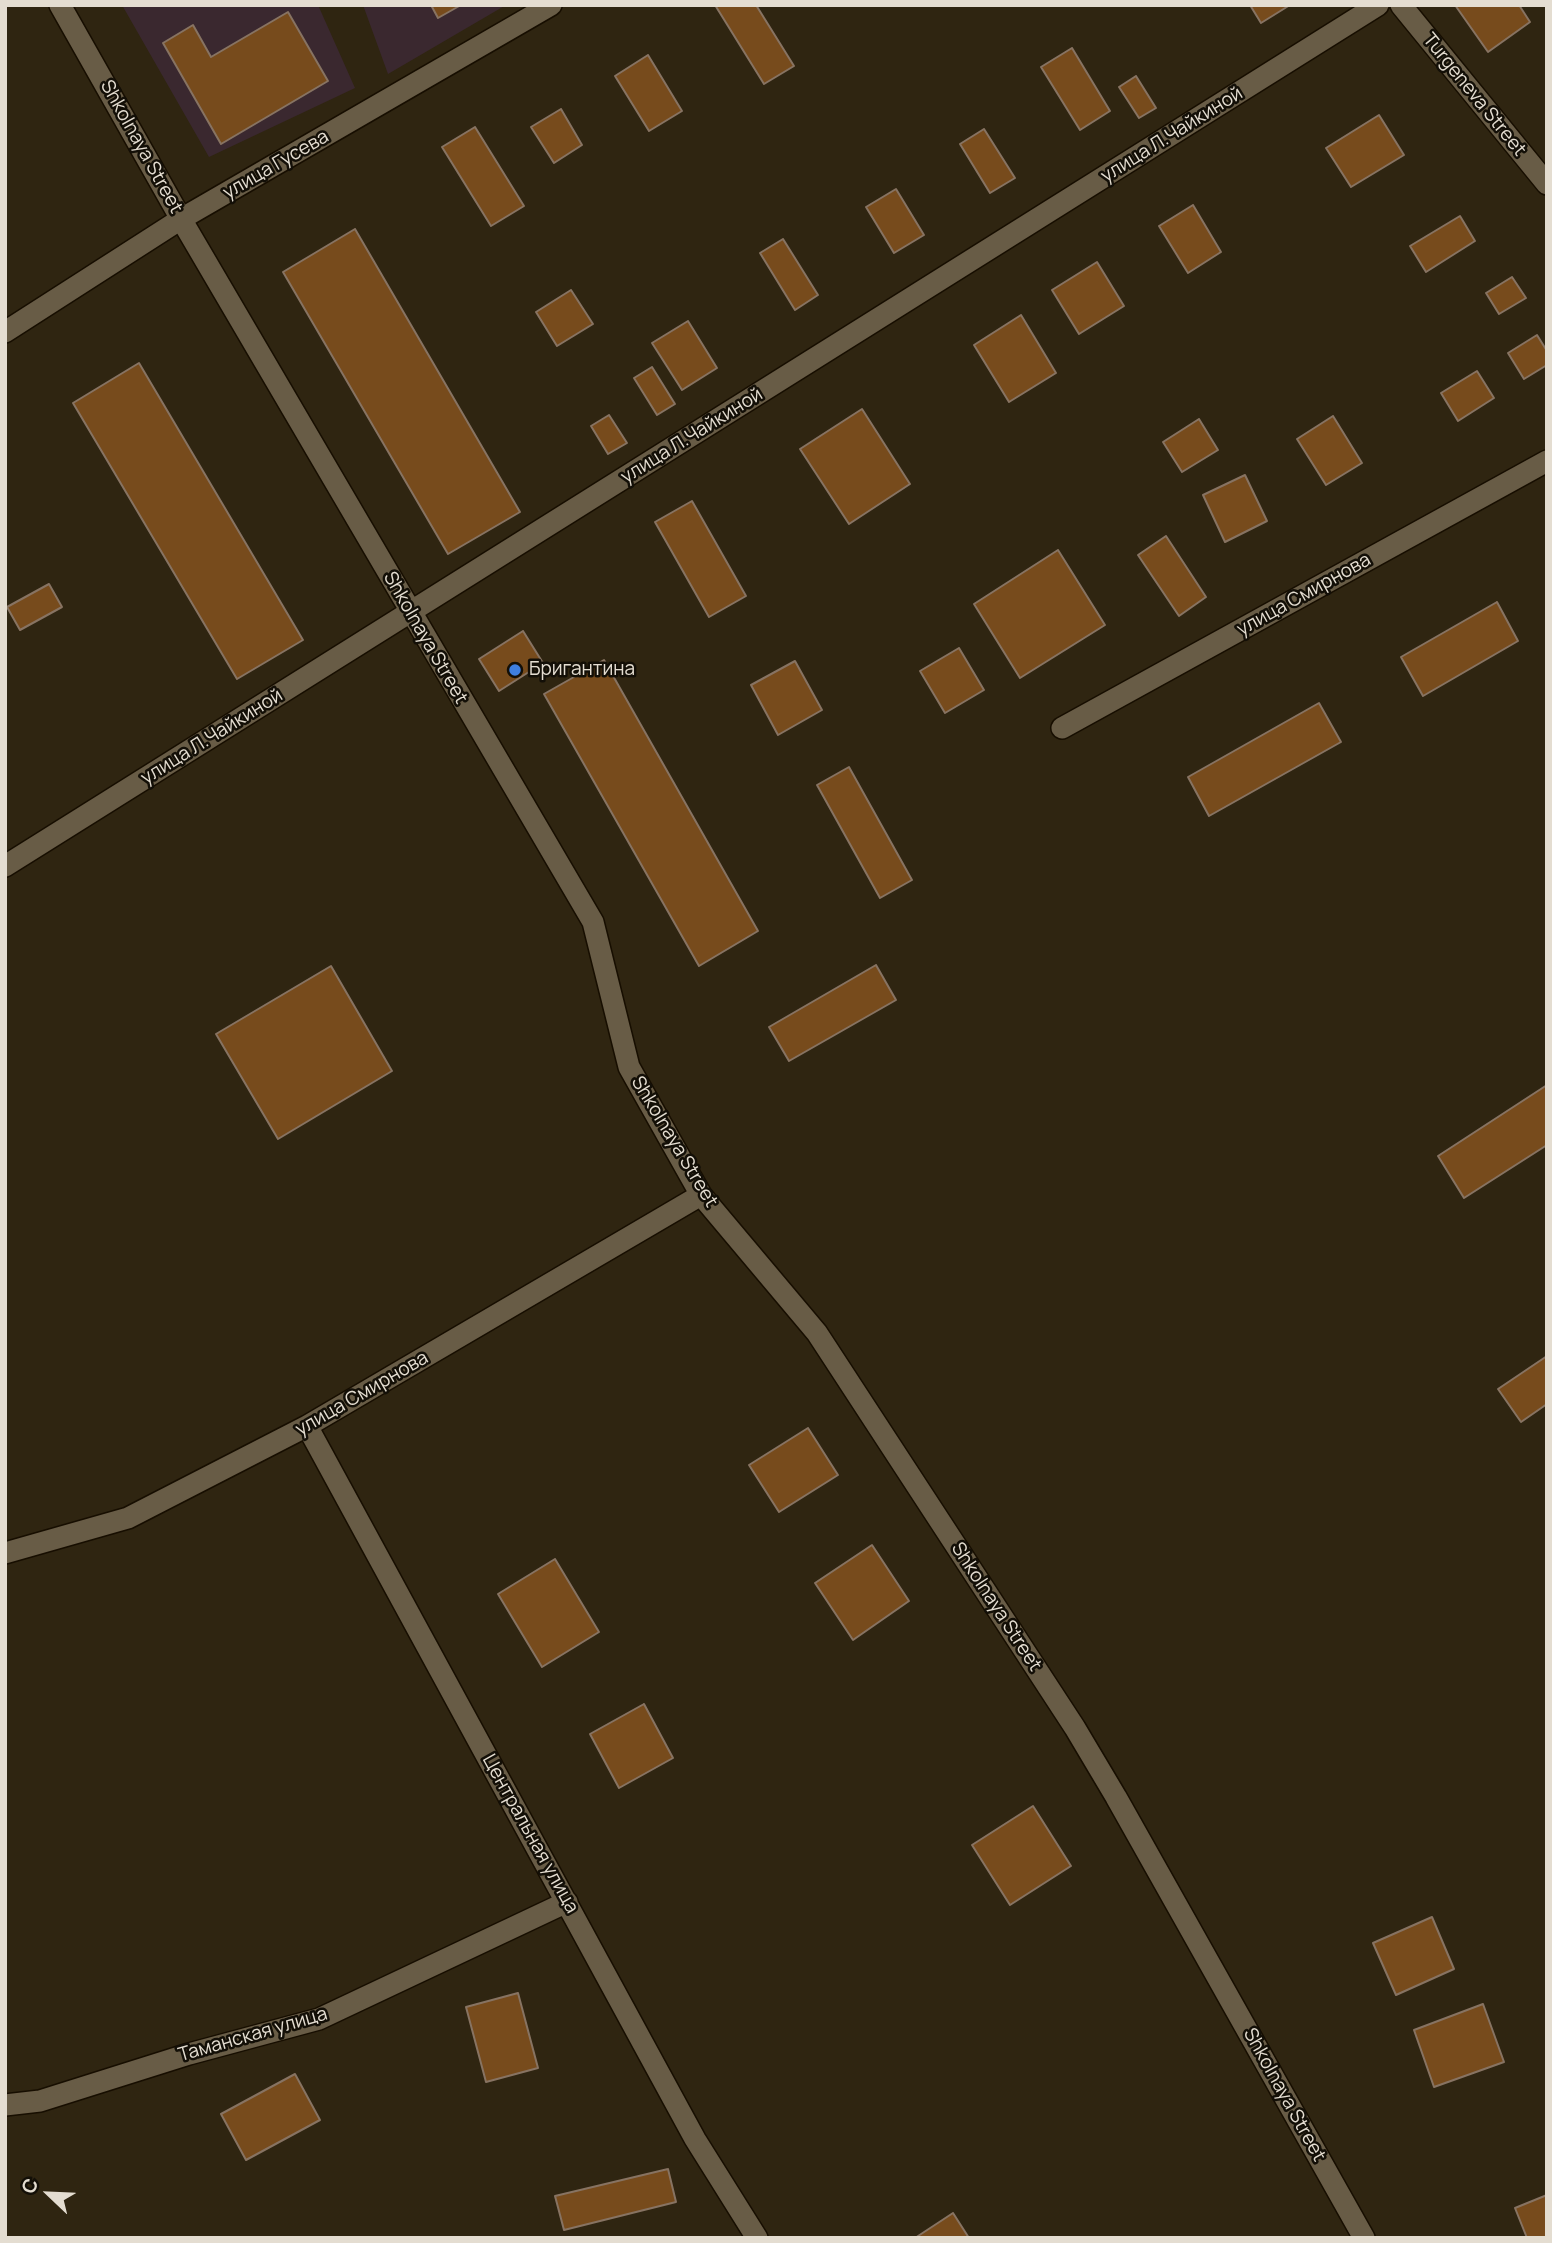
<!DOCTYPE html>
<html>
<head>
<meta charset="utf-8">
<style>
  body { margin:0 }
  #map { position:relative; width:1552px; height:2243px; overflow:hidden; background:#2f2511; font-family:Manrope,sans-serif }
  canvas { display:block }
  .frame { position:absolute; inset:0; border:7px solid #e4ddd1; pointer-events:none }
  .north { position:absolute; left:14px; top:2159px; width:70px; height:70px; -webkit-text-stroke:5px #130f07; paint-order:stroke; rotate:293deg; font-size:19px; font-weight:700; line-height:28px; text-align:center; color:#e4ddd1 }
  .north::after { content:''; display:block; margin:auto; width:24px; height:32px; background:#e4ddd1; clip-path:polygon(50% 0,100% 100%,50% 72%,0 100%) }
</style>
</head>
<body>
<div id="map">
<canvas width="1552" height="2243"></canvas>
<div class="frame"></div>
<div class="north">С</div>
</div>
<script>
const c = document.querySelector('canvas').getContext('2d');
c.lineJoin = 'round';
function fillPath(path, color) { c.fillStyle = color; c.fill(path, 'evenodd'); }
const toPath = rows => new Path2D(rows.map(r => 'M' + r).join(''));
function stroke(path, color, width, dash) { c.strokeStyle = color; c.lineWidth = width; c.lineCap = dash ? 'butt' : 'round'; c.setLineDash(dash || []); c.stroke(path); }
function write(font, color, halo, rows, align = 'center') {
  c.font = font + ' Manrope,sans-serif'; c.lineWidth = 5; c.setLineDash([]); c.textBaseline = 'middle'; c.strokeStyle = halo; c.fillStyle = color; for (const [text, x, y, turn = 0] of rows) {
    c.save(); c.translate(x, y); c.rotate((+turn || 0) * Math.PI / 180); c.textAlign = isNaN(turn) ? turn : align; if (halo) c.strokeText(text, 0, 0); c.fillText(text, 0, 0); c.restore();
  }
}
fillPath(toPath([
  [122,5,318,5,355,88,209,157],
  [363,5,506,5,388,74]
]), '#3a282f');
const building = toPath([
  [431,5,461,5,438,18,431,5],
  [715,5,756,5,794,66,764,84,715,5],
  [1250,5,1290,5,1261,23,1250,5],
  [1455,5,1519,5,1530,22,1488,52,1455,5],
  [288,12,328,81,221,144,163,43,193,25,211,57,288,12],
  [1072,48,1110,111,1080,130,1041,67,1072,48],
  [648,55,682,111,649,131,615,76,648,55],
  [1136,76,1156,108,1139,118,1119,87,1136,76],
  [561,109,582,145,554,163,531,127,561,109],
  [1379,115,1404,155,1351,187,1326,148,1379,115],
  [475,127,524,206,491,226,442,147,475,127],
  [984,129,1015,178,990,193,960,144,984,129],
  [896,189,924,235,894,253,866,207,896,189],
  [1193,205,1221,252,1188,273,1159,226,1193,205],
  [1460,216,1475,241,1426,272,1410,246,1460,216],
  [355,229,520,512,448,554,283,272,355,229],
  [783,239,818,295,795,310,760,253,783,239],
  [1097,262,1124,306,1079,334,1052,290,1097,262],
  [1512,277,1526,298,1499,314,1486,293,1512,277],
  [571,290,593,324,557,346,536,312,571,290],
  [1021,315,1056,373,1009,402,974,345,1021,315],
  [688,321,717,368,682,390,652,343,688,321],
  [1537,335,1547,351,1547,365,1524,379,1508,353,1537,335],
  [139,363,303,640,237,679,73,403,139,363],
  [652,367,675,404,657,415,634,378,652,367],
  [1477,371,1494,398,1458,421,1441,393,1477,371],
  [862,409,910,484,849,524,800,449,862,409],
  [609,415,627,443,608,454,591,426,609,415],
  [1333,416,1362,463,1326,485,1297,439,1333,416],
  [1199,419,1218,450,1182,472,1163,442,1199,419],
  [1245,475,1267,521,1225,542,1203,495,1245,475],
  [692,501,746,596,709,617,655,522,692,501],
  [1166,536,1206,597,1179,616,1138,555,1166,536],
  [1058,550,1105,625,1020,678,974,604,1058,550],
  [49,584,62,607,20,630,7,607,49,584],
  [1497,602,1518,641,1423,696,1401,657,1497,602],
  [523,631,543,663,499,691,479,659,523,631],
  [959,648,984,690,945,713,920,671,959,648],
  [604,660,758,931,699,966,544,694,604,660],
  [795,661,822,710,778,735,751,685,795,661],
  [1319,703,1341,742,1209,816,1188,777,1319,703],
  [849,767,912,880,880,898,817,785,849,767],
  [876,965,896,1000,789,1061,769,1027,876,965],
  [331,966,392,1071,278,1139,216,1034,331,966],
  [1547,1085,1547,1145,1464,1198,1438,1156,1547,1085],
  [1547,1356,1547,1404,1521,1422,1498,1389,1547,1356],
  [808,1428,838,1475,779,1512,749,1465,808,1428],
  [872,1545,909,1601,853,1640,815,1583,872,1545],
  [555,1559,599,1632,542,1667,498,1594,555,1559],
  [644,1704,673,1758,619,1788,590,1734,644,1704],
  [1033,1806,1071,1866,1010,1905,972,1845,1033,1806],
  [1432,1917,1454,1969,1396,1995,1373,1943,1432,1917],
  [518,1993,538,2068,486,2082,466,2007,518,1993],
  [1483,2004,1504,2062,1434,2087,1414,2030,1483,2004],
  [295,2074,320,2120,246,2160,221,2114,295,2074],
  [668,2169,676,2202,564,2230,555,2196,668,2169],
  [1547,2195,1547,2238,1527,2238,1515,2208,1547,2195],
  [953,2213,969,2238,915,2238,953,2213]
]);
fillPath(building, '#774b1c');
stroke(building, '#877362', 2);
const street = toPath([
  [60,5,181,219,593,922,629,1067,701,1195,817,1333,1075,1728,1116,1797,1364,2238],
  [1401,5,1547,184],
  [5,332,181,219,551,5],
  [1062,728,1547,461],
  [5,866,1378,5],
  [307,1426,695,2139,757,2238],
  [5,1553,128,1518,307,1426,701,1195],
  [5,2105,40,2101,189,2054,319,2019,567,1902]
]);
stroke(street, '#170e00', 24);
stroke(street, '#685c46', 21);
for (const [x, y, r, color] of [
  [515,670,7,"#3f7fe0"]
]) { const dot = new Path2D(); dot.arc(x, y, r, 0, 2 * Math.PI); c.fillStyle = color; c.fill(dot); stroke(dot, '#130f07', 2.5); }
write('19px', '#e4ddd1', '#130f07', [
  ["Turgeneva Street",1474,95,51],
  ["улица Л.Чайкиной",1172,135,-32],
  ["Shkolnaya Street",141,147,61],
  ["улица Гусева",276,165,-30],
  ["улица Л.Чайкиной",692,436,-32],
  ["улица Смирнова",1304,595,-29],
  ["Shkolnaya Street",425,638,60],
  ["улица Л.Чайкиной",212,737,-32],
  ["Shkolnaya Street",674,1142,59],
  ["улица Смирнова",362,1394,-30],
  ["Shkolnaya Street",996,1607,57],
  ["Центральная улица",530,1834,61],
  ["Таманская улица",253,2035,-16],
  ["Shkolnaya Street",1284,2095,61]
]);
write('19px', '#e4ddd1', '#130f07', [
  ["Бригантина",529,670]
], 'left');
</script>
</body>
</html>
